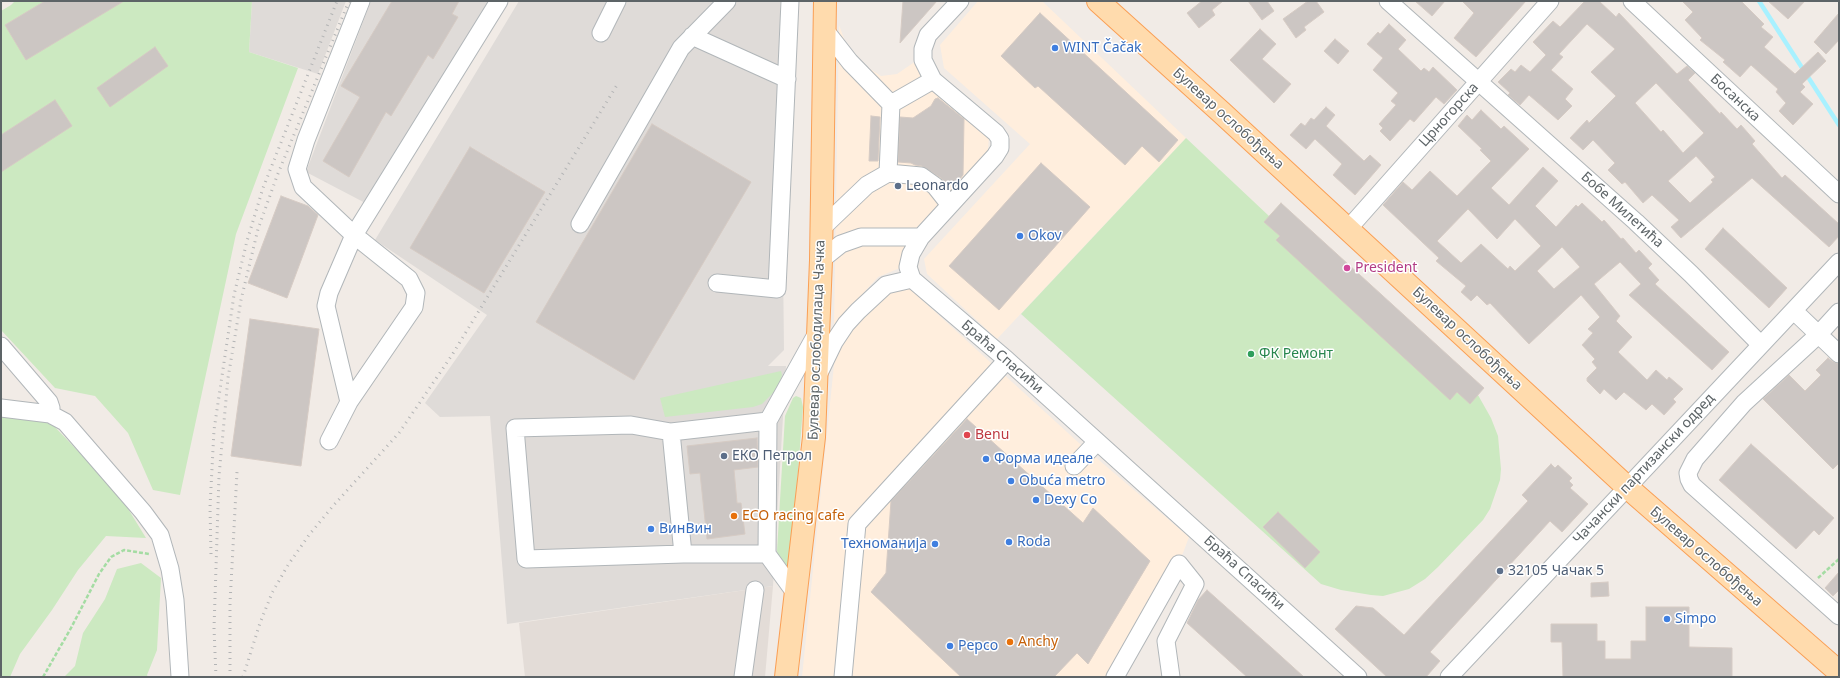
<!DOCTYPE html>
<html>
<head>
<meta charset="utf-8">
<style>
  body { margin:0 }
  #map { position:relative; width:1840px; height:678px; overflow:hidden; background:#f1ebe6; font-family:"Noto Sans",sans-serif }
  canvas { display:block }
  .frame { position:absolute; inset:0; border:2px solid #5d6467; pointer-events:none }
</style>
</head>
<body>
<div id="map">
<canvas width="1840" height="678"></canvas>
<div class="frame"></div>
</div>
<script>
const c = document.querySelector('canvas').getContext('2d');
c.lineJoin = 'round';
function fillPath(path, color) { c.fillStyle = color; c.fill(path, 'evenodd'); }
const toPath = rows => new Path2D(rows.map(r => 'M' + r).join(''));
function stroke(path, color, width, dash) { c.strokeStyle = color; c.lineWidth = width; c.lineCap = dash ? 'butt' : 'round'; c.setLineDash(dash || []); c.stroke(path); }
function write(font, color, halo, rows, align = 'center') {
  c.font = font + ' "Noto Sans",sans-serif'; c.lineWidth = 3; c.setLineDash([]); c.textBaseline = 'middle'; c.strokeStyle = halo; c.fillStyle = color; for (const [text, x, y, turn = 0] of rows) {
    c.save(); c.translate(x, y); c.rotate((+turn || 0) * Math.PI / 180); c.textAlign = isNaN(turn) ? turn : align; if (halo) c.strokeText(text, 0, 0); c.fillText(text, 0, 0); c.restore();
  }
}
fillPath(toPath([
  [978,1,1042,1,1186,138,997,339,927,274,924,259,1030,144,944,68,940,45],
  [839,25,848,49,864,65,881,76,897,74,916,61,989,135,988,152,900,268,878,277,834,325],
  [895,288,910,289,1079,443,1189,537,1183,553,1111,677,802,677,835,355,855,327,881,296]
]), '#fed');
fillPath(toPath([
  [252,1,346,1,318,74,249,52],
  [371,1,495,1,373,207,306,172],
  [519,1,780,1,784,350,768,366,786,366,773,586,507,624,490,416,440,417,425,403,487,315,375,240]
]), '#dfdbd8');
fillPath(toPath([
  [773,586,765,677,525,677,519,623]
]), '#e3dcd7');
fillPath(toPath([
  [15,1,252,1,249,52,298,68,236,234,180,495,153,490,128,433,95,396,55,388,1,330,1,11,11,5],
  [1186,138,1269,216,1281,203,1478,395,1491,418,1498,436,1501,469,1500,480,1490,509,1483,520,1438,567,1425,579,1409,589,1383,596,1371,595,1341,590,1321,584,1021,314],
  [781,371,782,375,778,388,762,404,753,407,665,417,660,398],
  [796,396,801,398,803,407,791,563,786,568,778,557,777,551,785,416,793,398],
  [1,417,26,418,52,424,100,474,127,507,146,538,106,536,78,570,52,610,20,654,10,677,1,677],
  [141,563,161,578,157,650,147,675,148,677,64,677,75,666,83,633,105,599,117,569]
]), '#cce9c1');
stroke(toPath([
  [1759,1,1839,125]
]), '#a8f1ff', 4.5);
const building = toPath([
  [45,1,124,1,26,60,5,25,45,1],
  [392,1,459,1,452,14,458,17,433,59,428,55,391,116,386,112,349,177,323,161,360,97,341,86,392,1],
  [903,1,937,1,900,43,903,1],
  [1202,1,1223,1,1212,10,1215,15,1199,28,1187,13,1202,1],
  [1248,1,1267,1,1274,11,1262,20,1248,1],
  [1308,1,1316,1,1324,12,1304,27,1306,30,1296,38,1283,19,1308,1],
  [1415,1,1445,1,1432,16,1415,1],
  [1462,1,1526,1,1476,57,1454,38,1474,13,1462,1],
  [1585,1,1599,1,1616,17,1619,13,1677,74,1687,66,1695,73,1688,80,1720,114,1721,112,1737,129,1741,125,1755,141,1752,144,1782,178,1785,175,1839,224,1839,236,1829,247,1752,178,1681,238,1671,227,1679,220,1652,195,1643,203,1625,182,1622,184,1608,170,1615,163,1593,140,1583,150,1570,138,1587,120,1589,123,1616,96,1591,72,1615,49,1587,24,1559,54,1563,57,1551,70,1573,89,1565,99,1572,106,1558,120,1529,95,1520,105,1508,95,1510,93,1498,82,1511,69,1515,72,1521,65,1530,72,1546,55,1533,42,1553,21,1560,27,1585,1],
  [1656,83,1704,133,1683,153,1663,130,1661,132,1635,103,1656,83],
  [1696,156,1715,177,1711,180,1713,182,1690,203,1668,181,1696,156],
  [1682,1,1741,1,1764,24,1761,27,1773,37,1764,47,1795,74,1818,52,1826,61,1802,84,1805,87,1800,92,1813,104,1793,125,1779,111,1786,103,1776,92,1778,89,1751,65,1740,77,1723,62,1725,60,1700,40,1702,38,1685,20,1693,12,1682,1],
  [1768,1,1805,1,1788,19,1768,1],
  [1040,13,1178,140,1159,162,1142,146,1125,165,1038,86,1035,88,1001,56,1040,13],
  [1839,13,1839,40,1826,54,1814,42,1839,13],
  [1389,24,1406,40,1398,49,1421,71,1424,68,1429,72,1433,67,1457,90,1444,104,1436,97,1414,122,1410,119,1390,141,1380,131,1383,128,1379,124,1396,105,1391,101,1398,93,1373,70,1383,58,1367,44,1378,32,1380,34,1389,24],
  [1260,29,1276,44,1262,59,1291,84,1274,103,1230,60,1260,29],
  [1335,39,1349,51,1338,64,1324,51,1335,39],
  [155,47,168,66,110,107,97,88,155,47],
  [938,98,964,119,963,175,957,183,945,183,941,178,922,166,915,165,911,163,898,162,900,117,913,118,931,106,935,99,938,98],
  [55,100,72,126,1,172,1,135,55,100],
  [1326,107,1335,115,1326,126,1364,161,1370,155,1381,165,1355,195,1333,175,1342,164,1315,139,1306,149,1290,135,1301,123,1305,126,1311,118,1314,120,1326,107],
  [1481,110,1501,129,1504,126,1529,149,1491,188,1509,205,1543,167,1558,181,1535,206,1556,227,1576,205,1578,207,1582,203,1602,222,1604,220,1621,239,1623,238,1636,253,1639,250,1652,264,1648,268,1659,280,1655,284,1729,352,1712,370,1629,295,1641,284,1620,262,1594,284,1620,316,1616,321,1632,337,1618,352,1647,380,1656,370,1667,380,1669,377,1683,389,1673,399,1676,402,1664,415,1652,404,1646,410,1624,392,1616,400,1604,389,1600,394,1587,381,1587,378,1597,368,1592,362,1595,359,1582,345,1593,333,1588,329,1600,317,1581,295,1529,344,1490,303,1487,305,1477,295,1471,301,1461,292,1466,286,1436,261,1439,258,1383,205,1403,182,1412,190,1430,171,1457,196,1491,161,1480,150,1482,149,1458,126,1467,115,1472,120,1481,110],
  [1468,209,1497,239,1515,219,1541,246,1515,271,1510,266,1508,269,1481,244,1461,263,1437,241,1468,209],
  [1562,247,1580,267,1554,289,1537,271,1562,247],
  [871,116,880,117,878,161,869,161,871,116],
  [652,124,751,182,634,380,536,322,652,124],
  [470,147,545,192,484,293,410,248,470,147],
  [1041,163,1090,207,999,310,949,266,1041,163],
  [281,196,308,206,318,215,287,298,248,283,281,196],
  [1281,203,1484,388,1470,404,1457,392,1450,400,1276,240,1280,236,1264,222,1281,203],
  [1723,228,1787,288,1769,308,1705,249,1723,228],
  [250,319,319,329,301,466,231,456,250,319],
  [1828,358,1832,361,1839,364,1839,463,1833,469,1763,399,1789,375,1805,391,1821,375,1816,370,1828,358],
  [967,419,1083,523,1093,508,1150,561,1088,664,1077,653,1054,677,961,677,871,592,886,573,891,501,967,419],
  [757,438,758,467,734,470,737,503,741,503,745,534,707,539,700,473,690,474,687,446,757,438],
  [1751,444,1834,518,1819,535,1814,530,1796,549,1719,480,1751,444],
  [1551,464,1555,468,1558,465,1572,478,1569,481,1573,485,1570,488,1588,504,1562,532,1550,521,1430,652,1440,661,1426,677,1387,677,1335,629,1356,606,1373,608,1404,635,1528,501,1522,495,1551,464],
  [1278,512,1320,552,1305,568,1263,527,1278,512],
  [1839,572,1839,590,1833,596,1825,588,1839,572],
  [1608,582,1609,596,1591,597,1591,583,1608,582],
  [1207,590,1272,648,1304,677,1247,677,1187,623,1198,600,1207,590],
  [1646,607,1689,607,1689,647,1732,648,1732,677,1563,677,1562,642,1551,642,1551,624,1597,624,1597,641,1605,641,1605,659,1631,659,1631,641,1646,641,1646,607]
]);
fillPath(building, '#ccc6c3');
stroke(building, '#d6cbc4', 1);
const minor = toPath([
  [960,1,928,35,923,49,923,60,933,80,996,133,1000,139,1000,148,995,156,921,237,911,254,908,267,912,279,1007,360,1358,677],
  [1388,1,1636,222,1691,274,1760,344],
  [1632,1,1839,194],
  [825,30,850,62,891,104],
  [601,33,617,1],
  [692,36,787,79],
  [933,80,891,104,888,173,921,176,935,186,950,205],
  [580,224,681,48,727,1],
  [821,229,867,185,888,173],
  [1348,229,1550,1],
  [821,260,841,244,861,237,921,237],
  [717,283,777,289,790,1],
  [1794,311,1839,354],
  [1839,312,1818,335,1744,403,1695,459,1688,473,1689,479,1692,485,1839,616],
  [1,346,49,402,51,408,50,414],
  [819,373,834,342,846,324,858,311,886,285,912,279],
  [349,402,326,306,329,293,354,235,499,1],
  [1,408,50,414,65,422,143,512,160,535,170,569,175,600,180,677],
  [671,432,683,554],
  [329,441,349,402,414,307,416,293,409,279,354,235,303,187,297,169,306,140,361,1],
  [1074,466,1097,442],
  [767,554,683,554,526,559,515,428,631,425,671,432,768,421],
  [796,594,767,554,768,421,817,333],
  [743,677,755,590],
  [843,677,857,524,1007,360],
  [1115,677,1179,564,1195,584,1166,641,1171,677],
  [1449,677,1839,262]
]);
const major = toPath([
  [1098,1,1221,112,1627,487,1839,672],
  [786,677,814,437,821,260,825,1]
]);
stroke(minor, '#b1b6b9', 19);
stroke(major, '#fa9f55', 24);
stroke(toPath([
  [1818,578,1839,559],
  [43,677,71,628,99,574,111,557,124,550,149,554]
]), '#a4dca3', 2.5, [4, 2]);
stroke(minor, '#fff', 17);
stroke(major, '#ffdbad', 22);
stroke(toPath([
  [211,554,210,507,214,430,234,295,247,241,263,188,337,1],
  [216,677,214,628,219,476,228,378,241,300,258,229,277,176,349,1],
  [230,677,230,603,237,472],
  [243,677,260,623,272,593,288,565,309,535,333,506,399,433,452,355,617,85]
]), '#b3b4b5', 3, [1, 5]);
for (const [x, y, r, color] of [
  [1055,48,4,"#3f7fe0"],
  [898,186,4,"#5c6f8a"],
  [1020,236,4,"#3f7fe0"],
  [1347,268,4,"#d1479c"],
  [1251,354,4,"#2e9e5b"],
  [967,435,4,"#e0444e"],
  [724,456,4,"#5c6f8a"],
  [986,459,4,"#3f7fe0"],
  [1011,481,4,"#3f7fe0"],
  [1036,500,4,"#3f7fe0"],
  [734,516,4,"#e8710a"],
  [651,529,4,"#3f7fe0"],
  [1009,542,4,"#3f7fe0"],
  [935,544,4,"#3f7fe0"],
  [1500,571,4,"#5c6f8a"],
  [1667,619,4,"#3f7fe0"],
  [1010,642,4,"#e8710a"],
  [950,646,4,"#3f7fe0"]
]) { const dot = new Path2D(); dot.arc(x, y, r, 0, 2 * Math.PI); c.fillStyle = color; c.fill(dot); stroke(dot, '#fff', 1.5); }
write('14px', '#366cbe', '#fff', [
  ["WINT Čačak",1063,48],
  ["Okov",1028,236],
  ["Форма идеале",994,459],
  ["Obuća metro",1019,481],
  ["Dexy Co",1044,500],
  ["ВинВин",659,529],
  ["Roda",1017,542],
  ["Техноманија",927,544,"right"],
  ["Simpo",1675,619],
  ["Pepco",958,646]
], 'left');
write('14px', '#5d6467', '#fff', [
  ["Босанска",1735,98,43],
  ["Црногорска",1449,115,-48],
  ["Булевар ослобођења",1228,119,42],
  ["Бобе Милетића",1622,210,42],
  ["Булевар ослобођења",1467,339,43],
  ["Булевар ослободилаца Чачка",817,340,-88],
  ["Браћа Спасићи",1002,357,41],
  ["Чачански партизански одред",1644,469,-47],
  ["Булевар ослобођења",1706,557,41],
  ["Браћа Спасићи",1244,573,42]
]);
write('14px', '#4e5e75', '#fff', [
  ["Leonardo",906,186],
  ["ЕКО Петрол",732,456],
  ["32105 Чачак 5",1508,571]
], 'left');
write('14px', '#b23c85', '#fff', [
  ["President",1355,268]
], 'left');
write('14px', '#27864d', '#fff', [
  ["ФК Ремонт",1259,354]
], 'left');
write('14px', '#be3a42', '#fff', [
  ["Benu",975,435]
], 'left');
write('14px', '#c56008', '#fff', [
  ["ECO racing cafe",742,516],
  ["Anchy",1018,642]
], 'left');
</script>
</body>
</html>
